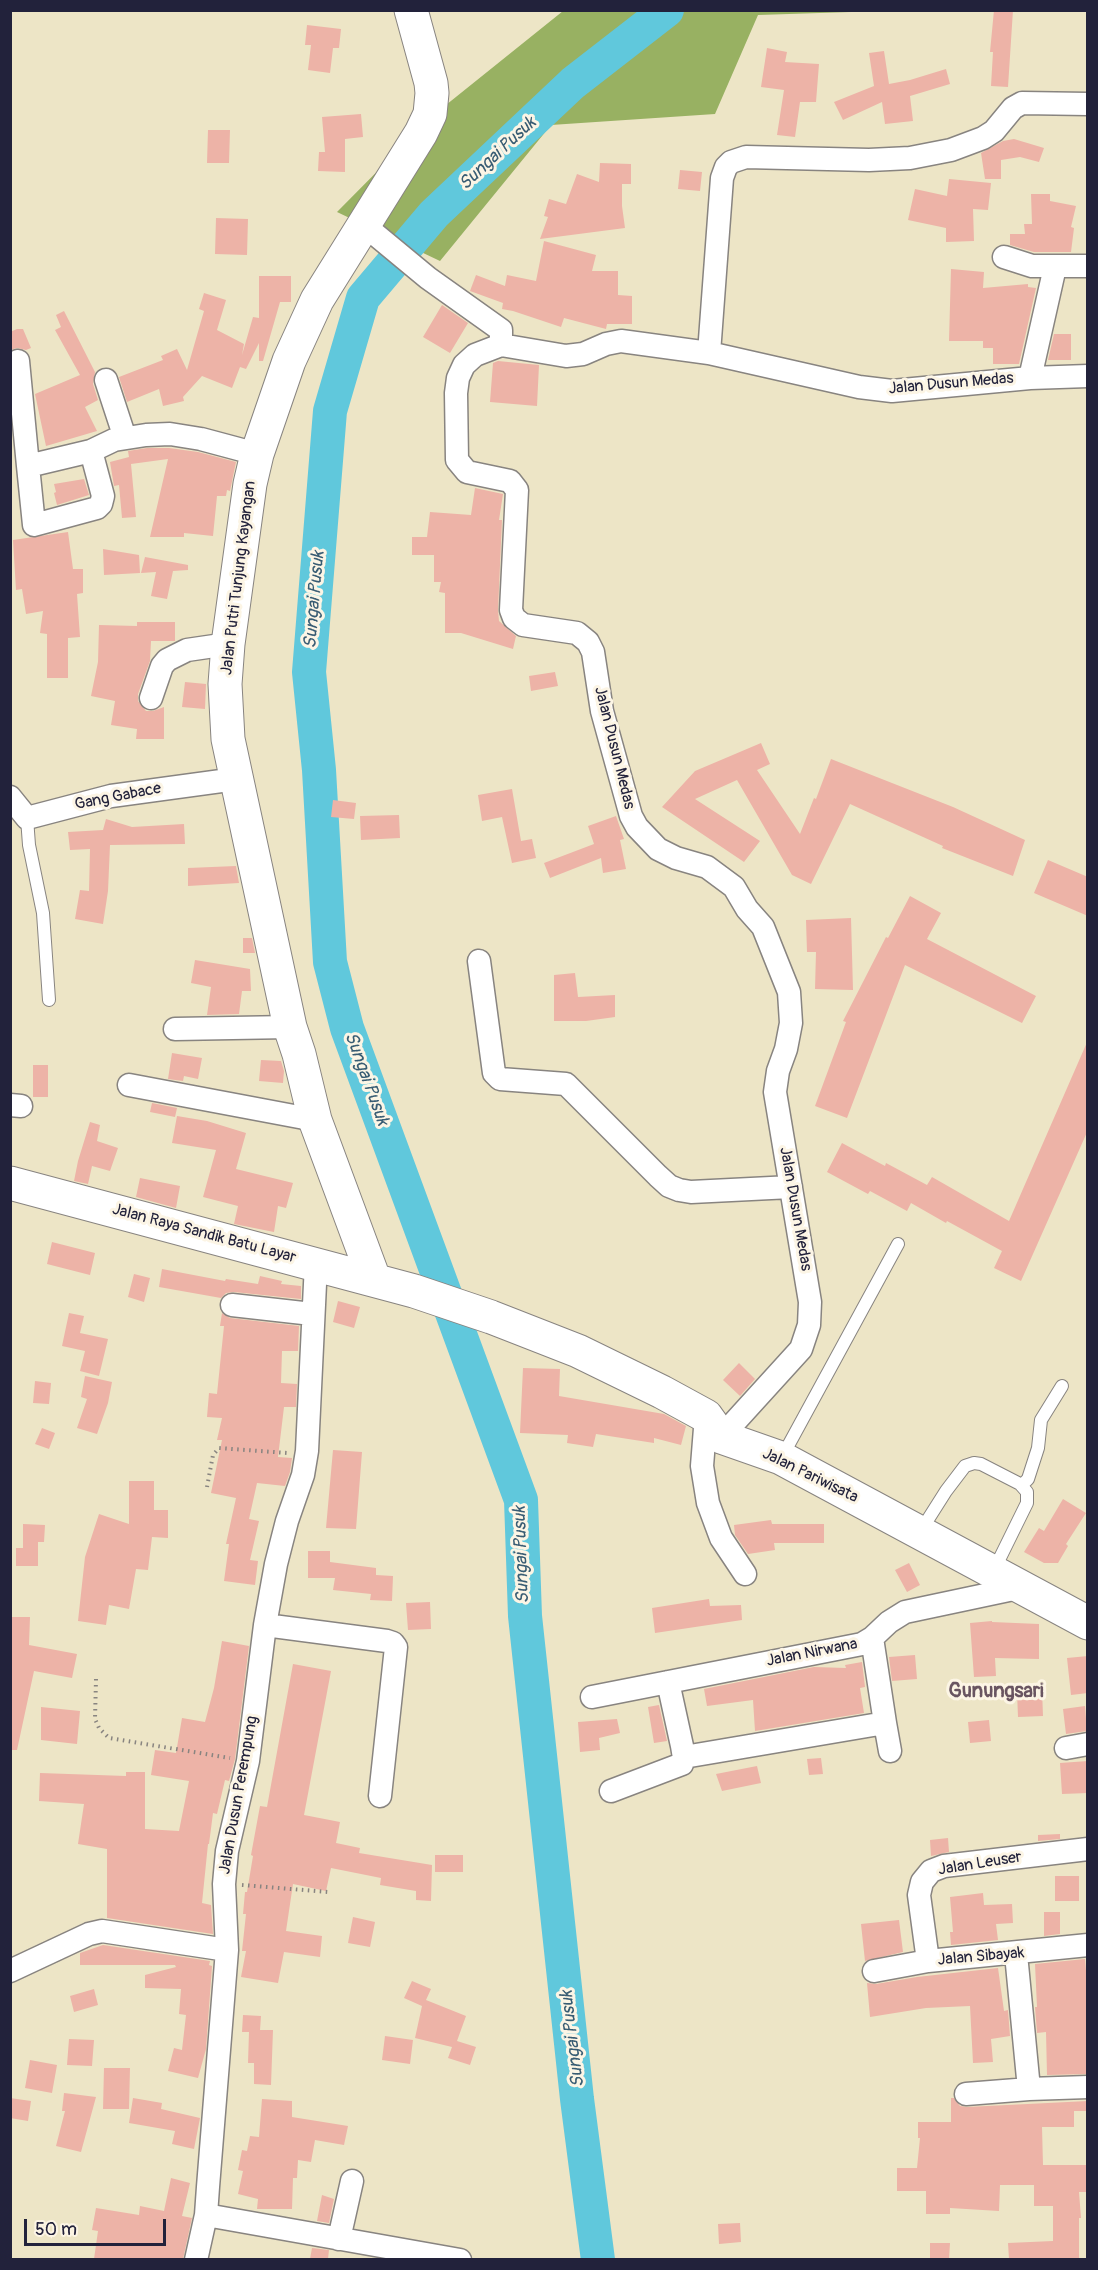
<!DOCTYPE html>
<html>
<head>
<meta charset="utf-8">
<style>
  body { margin:0 }
  #map { position:relative; width:1098px; height:2270px; overflow:hidden; background:#ede5c6; font-family:Pangolin,sans-serif }
  canvas { display:block }
  .frame { position:absolute; inset:0; border:12px solid #22223b; pointer-events:none }
  .scale { position:absolute; left:24px; top:2219px; width:142px; height:27px; box-sizing:border-box; border:3px solid #22223b; border-top:0; padding-left:8px; font-size:18px; line-height:21px; white-space:nowrap; color:#22223b; -webkit-text-stroke:4px #fcf5e5; paint-order:stroke }
</style>
</head>
<body>
<div id="map">
<canvas width="1098" height="2270"></canvas>
<div class="frame"></div>
<div class="scale">50 m</div>
</div>
<script>
const c = document.querySelector('canvas').getContext('2d');
c.lineJoin = 'round';
function fillPath(path, color) { c.fillStyle = color; c.fill(path, 'evenodd'); }
const toPath = rows => new Path2D(rows.map(r => 'M' + r).join(''));
function stroke(path, color, width, dash) { c.strokeStyle = color; c.lineWidth = width; c.lineCap = dash ? 'butt' : 'round'; c.setLineDash(dash || []); c.stroke(path); }
function write(font, color, halo, rows, align = 'center') {
  c.font = font + ' Pangolin,sans-serif'; c.lineWidth = 6; c.setLineDash([]); c.textBaseline = 'middle'; c.strokeStyle = halo; c.fillStyle = color; for (const [text, x, y, turn = 0] of rows) {
    c.save(); c.translate(x, y); c.rotate((+turn || 0) * Math.PI / 180); c.textAlign = isNaN(turn) ? turn : align; if (halo) c.strokeText(text, 0, 0); c.fillText(text, 0, 0); c.restore();
  }
}
fillPath(toPath([
  [563,11,882,11,758,15,715,114,551,125,440,261,337,212,431,117]
]), '#98b162');
stroke(toPath([
  [598,2260,577,2099,525,1616,521,1500,347,1028,330,962,319,770,309,672,330,411,363,298,434,214,573,83,667,10]
]), '#60c8dc', 34);
fillPath(toPath([
  [994,10,1013,10,1008,87,991,86,993,52,990,52],
  [307,25,341,29,339,48,333,48,330,73,308,70,311,45,305,45],
  [767,48,787,52,785,62,819,64,816,102,800,102,795,137,777,135,784,90,761,87],
  [884,51,889,84,910,80,946,69,950,84,910,96,913,121,885,124,882,102,843,120,834,102,874,86,869,53],
  [361,114,363,137,345,139,345,172,318,171,319,152,325,152,322,117],
  [208,130,230,130,229,163,207,163],
  [1014,139,1044,148,1039,162,1020,157,1001,160,1001,179,985,179,981,153,1003,141],
  [600,163,631,164,631,184,622,184,622,206,625,228,540,239,548,217,544,216,549,199,566,204,577,174,599,182],
  [680,170,702,172,700,191,678,189],
  [949,179,991,183,988,210,973,209,974,241,946,242,946,228,908,220,915,189,947,196],
  [1031,194,1050,194,1050,201,1076,206,1071,227,1074,228,1071,252,1034,252,1010,245,1010,234,1025,234,1024,224,1032,224],
  [216,218,248,219,247,255,215,254],
  [544,241,596,255,592,271,618,271,618,295,632,296,632,324,607,324,606,329,564,318,561,327,513,311,502,309,503,303,470,291,476,275,505,286,507,275,536,281],
  [951,269,984,272,983,288,1028,284,1028,287,1036,288,1019,364,993,364,993,348,983,348,983,341,949,341],
  [259,276,291,276,291,302,280,302,263,361,259,361,259,343,246,369,240,367,232,388,202,376,183,397,184,401,163,406,159,389,127,402,119,377,163,360,161,356,177,349,187,370,204,311,199,309,204,293,226,300,217,330,244,344,242,355,253,317,259,318],
  [442,305,468,323,450,353,423,337],
  [64,311,95,372,93,384,98,400,85,407,97,431,46,446,35,394,80,375,55,330,61,327,56,315],
  [17,329,23,329,31,348,26,350,17,348,10,350,10,332],
  [1054,334,1071,334,1071,360,1048,360],
  [498,361,539,365,537,406,490,402,493,363],
  [147,448,169,448,198,452,236,462,230,491,227,490,226,496,217,496,213,536,184,533,184,537,150,537,168,459,131,464,136,517,122,518,119,485,114,486,110,462,129,457,128,451],
  [84,479,89,495,57,505,54,493,56,492,54,484],
  [475,488,503,494,499,520,502,520,498,610,499,621,516,636,513,649,461,633,445,633,445,593,439,592,441,582,434,582,434,555,412,555,412,537,427,537,430,512,471,515],
  [68,532,73,569,83,569,83,593,77,594,80,637,68,638,68,678,47,678,47,634,40,633,43,611,26,614,22,589,16,590,13,540],
  [103,549,139,555,140,573,104,575],
  [145,557,188,565,188,570,173,571,167,599,151,596,156,572,141,573],
  [137,622,175,622,175,641,151,641,150,661,138,694,138,701,146,711,153,711,164,707,164,739,136,739,137,729,111,725,115,701,91,696,98,662,99,625,137,626],
  [555,672,558,686,531,691,529,676],
  [185,682,206,684,205,709,182,707],
  [761,743,770,764,757,770,800,834,814,798,816,799,831,759,953,807,1025,840,1013,876,942,848,943,846,850,804,811,884,792,875,737,780,695,799,760,841,744,862,662,807,695,771],
  [512,789,521,841,532,839,536,858,512,863,502,817,482,821,478,795],
  [333,800,356,803,354,819,331,817],
  [399,815,400,838,361,840,360,816],
  [616,816,624,839,620,840,626,869,603,873,601,858,550,878,544,863,594,844,588,826],
  [106,819,132,827,184,824,185,844,110,845,108,891,103,924,75,919,80,890,89,891,90,849,70,850,68,832,103,830],
  [1048,860,1088,877,1088,916,1034,893],
  [236,866,239,883,188,886,188,868],
  [910,896,941,913,927,939,1036,996,1022,1023,905,965,847,1118,815,1106,846,1022,843,1021,886,937,888,938],
  [851,918,853,990,815,989,816,952,807,952,806,920],
  [243,938,252,938,255,953,243,953],
  [195,960,250,969,251,991,242,991,239,1014,207,1015,211,987,191,983],
  [575,973,578,997,615,995,615,1017,586,1021,554,1021,554,975],
  [1088,1040,1088,1130,1021,1281,994,1268,1002,1251,947,1221,946,1223,911,1203,907,1211,870,1191,868,1194,827,1172,842,1143,885,1166,886,1163,927,1185,932,1177,1009,1221],
  [172,1053,202,1058,198,1079,184,1076,183,1081,168,1079],
  [261,1060,281,1061,284,1071,283,1083,259,1081],
  [33,1065,48,1065,48,1097,33,1097],
  [152,1103,177,1108,175,1117,150,1112],
  [177,1116,207,1121,246,1133,236,1169,293,1183,286,1208,278,1206,274,1232,234,1224,238,1206,203,1197,216,1150,172,1143],
  [90,1122,100,1125,97,1141,118,1148,110,1171,92,1166,88,1184,74,1181,78,1161],
  [140,1178,180,1186,176,1208,136,1197],
  [52,1242,95,1253,90,1275,47,1264],
  [162,1269,225,1281,226,1279,258,1284,260,1276,282,1281,281,1284,301,1286,301,1299,234,1292,226,1293,221,1298,159,1287],
  [134,1274,150,1278,144,1302,128,1297],
  [338,1301,360,1307,354,1328,333,1322],
  [69,1313,84,1316,80,1333,108,1339,99,1376,80,1371,85,1351,62,1346],
  [222,1313,230,1318,299,1326,298,1351,282,1351,281,1383,297,1384,296,1407,284,1407,278,1457,292,1458,290,1472,285,1486,257,1483,249,1519,259,1521,250,1560,258,1561,255,1585,224,1581,229,1544,226,1544,236,1498,211,1493,222,1440,217,1440,222,1418,207,1417,209,1393,217,1394,224,1326,220,1326],
  [739,1363,755,1379,740,1396,723,1380],
  [523,1368,560,1369,559,1396,664,1414,686,1426,681,1445,654,1438,654,1443,596,1434,593,1447,567,1443,568,1435,520,1433],
  [85,1376,112,1382,108,1403,97,1434,77,1428,87,1399,81,1397],
  [35,1381,51,1383,49,1404,33,1403],
  [42,1428,55,1433,49,1449,35,1444],
  [333,1450,362,1452,356,1529,326,1528],
  [129,1481,154,1481,154,1510,168,1510,168,1538,152,1537,148,1570,136,1569,129,1609,109,1605,106,1625,78,1621,85,1557,99,1514,129,1524],
  [1063,1499,1086,1513,1066,1544,1068,1546,1058,1563,1044,1563,1024,1552,1039,1528,1044,1531],
  [771,1520,772,1524,824,1524,824,1543,774,1543,775,1550,748,1554,735,1535,734,1525],
  [23,1524,45,1525,44,1542,38,1542,38,1566,16,1566,16,1548,23,1548],
  [308,1551,330,1551,330,1562,376,1568,376,1575,393,1576,392,1601,370,1600,371,1594,333,1590,335,1578,308,1578],
  [909,1563,920,1585,907,1592,895,1570],
  [709,1599,710,1606,741,1605,742,1620,655,1633,652,1608],
  [430,1602,431,1629,408,1630,406,1603],
  [10,1617,30,1617,29,1645,77,1654,72,1678,34,1671,17,1750,10,1750],
  [992,1621,992,1622,1039,1624,1039,1659,995,1658,996,1676,974,1677,970,1623],
  [222,1641,249,1646,235,1759,229,1781,225,1780,217,1814,213,1813,209,1844,208,1844,202,1903,211,1905,213,1934,107,1918,107,1849,78,1844,84,1804,39,1801,40,1773,126,1776,126,1772,145,1772,145,1829,179,1831,189,1781,151,1775,155,1750,176,1753,182,1718,205,1722,214,1688],
  [915,1655,917,1679,892,1681,889,1657],
  [1088,1656,1088,1693,1071,1695,1067,1658],
  [862,1662,865,1687,860,1688,864,1713,755,1731,753,1700,707,1706,704,1689,814,1667,846,1668,845,1665],
  [293,1664,331,1671,304,1815,340,1822,336,1843,360,1848,359,1853,432,1865,431,1901,416,1900,416,1891,380,1885,381,1878,331,1868,326,1891,293,1884,286,1931,322,1936,320,1957,284,1952,278,1983,241,1977,246,1951,242,1951,246,1914,243,1914,245,1892,247,1892,253,1856,251,1855,260,1806,267,1807],
  [1042,1690,1043,1716,1018,1717,1017,1692],
  [659,1705,667,1741,654,1743,648,1707],
  [1085,1706,1087,1731,1066,1734,1063,1709],
  [41,1707,80,1711,77,1744,41,1740],
  [617,1719,620,1733,599,1738,600,1750,580,1752,578,1722],
  [989,1720,991,1741,970,1743,968,1722],
  [821,1758,823,1774,809,1775,807,1759],
  [1088,1761,1088,1793,1062,1794,1060,1763],
  [757,1766,761,1783,722,1791,716,1774],
  [1060,1834,1060,1839,1038,1841,1038,1835],
  [948,1838,949,1852,931,1856,930,1840],
  [435,1855,463,1855,463,1872,435,1872],
  [1055,1876,1079,1876,1079,1901,1055,1901],
  [983,1893,984,1905,1012,1904,1013,1923,996,1924,998,1940,951,1945,950,1932,953,1932,950,1897],
  [1044,1912,1060,1912,1060,1934,1044,1936],
  [353,1917,375,1922,370,1947,348,1943],
  [899,1920,903,1952,865,1961,861,1924],
  [103,1945,210,1961,209,1965,212,1966,206,2049,198,2078,168,2071,174,2048,182,2050,186,2015,179,2014,181,1989,145,1988,145,1975,176,1967,175,1965,80,1965,80,1953],
  [1085,1959,1088,1994,1088,2074,1047,2075,1046,2032,1037,2033,1035,2007,1037,2007,1035,1964],
  [998,1968,1004,2011,1008,2010,1010,2036,991,2039,993,2062,973,2063,970,2006,926,2008,870,2017,867,1983,876,1984,917,1977],
  [412,1981,431,1989,426,2000,466,2016,457,2041,476,2047,470,2065,448,2058,452,2047,415,2038,422,2006,404,1998],
  [94,1989,98,2005,74,2012,70,1996],
  [243,2015,261,2016,260,2030,273,2030,271,2085,254,2084,254,2063,248,2063,249,2032,242,2032],
  [385,2036,413,2040,410,2064,382,2060],
  [69,2039,94,2040,92,2066,67,2065],
  [30,2060,57,2065,52,2093,25,2088],
  [104,2068,130,2068,129,2109,103,2109],
  [64,2093,96,2097,81,2152,56,2146,65,2111,62,2111],
  [10,2098,31,2101,28,2121,10,2118],
  [133,2098,162,2103,161,2109,200,2118,194,2149,172,2144,175,2131,129,2123],
  [951,2098,954,2098,960,2106,967,2107,1088,2101,1088,2111,1074,2111,1074,2127,1042,2127,1043,2165,1086,2165,1086,2192,1079,2192,1081,2218,1079,2218,1079,2259,1009,2259,1008,2243,1053,2241,1053,2206,1034,2206,1034,2185,1000,2185,999,2211,950,2208,950,2214,926,2214,926,2191,897,2191,897,2168,917,2168,920,2138,918,2138,918,2122,951,2122],
  [262,2099,292,2101,292,2117,348,2126,344,2145,315,2140,311,2162,298,2160,297,2178,293,2178,292,2209,257,2209,258,2199,238,2194,243,2171,238,2170,242,2150,247,2151,250,2136,259,2137],
  [171,2178,190,2183,182,2216,192,2218,183,2259,94,2259,98,2231,92,2230,96,2208,139,2215,140,2206,164,2211],
  [322,2195,334,2199,329,2223,317,2221],
  [740,2223,741,2242,719,2244,718,2224],
  [930,2243,950,2243,949,2259,930,2259],
  [312,2248,329,2250,328,2259,310,2259]
]), '#edb3a7');
const lane = toPath([
  [27,818,29,845,43,913,49,1000],
  [782,1457,898,1244],
  [1022,1485,1028,1479,1038,1448,1041,1420,1062,1386],
  [920,1532,946,1491,965,1466,974,1463,981,1464,1020,1484,1027,1492,1027,1503,994,1570]
]);
const street = toPath([
  [364,225,428,278,501,330,501,345],
  [1004,257,1032,266,1088,266],
  [709,353,722,178,726,167,731,162,746,157,869,160,910,158,951,150,983,138,994,131,1013,108,1022,103,1088,104],
  [18,361,28,466,91,451,114,440,146,435,170,434,201,439,257,454],
  [1030,378,1055,267],
  [106,380,125,438],
  [28,466,34,525,97,508,101,504,103,496,91,451],
  [151,698,162,666,167,660,187,650,228,644],
  [10,797,27,818,111,796,236,779],
  [479,961,494,1073,500,1079,566,1084,658,1176,669,1186,679,1190,691,1192,791,1187],
  [175,1029,290,1027],
  [129,1085,315,1120],
  [10,1105,21,1106],
  [232,1305,312,1314],
  [706,1416,702,1466,708,1503,721,1538,745,1574],
  [721,1437,801,1349,809,1325,810,1302,775,1092,778,1071,786,1049,791,1023,789,992,763,927,747,909,734,887,707,867,676,858,658,849,637,827,631,816,602,711,593,652,588,642,577,633,523,625,514,618,511,610,517,490,510,481,467,472,457,460,456,393,458,378,464,365,475,355,501,345,566,356,583,354,606,344,621,341,709,353,859,387,892,391,1030,378,1088,376],
  [265,1625,387,1641,393,1643,396,1647,380,1796],
  [592,1697,862,1644,872,1638,889,1622,905,1612,1023,1587],
  [885,1723,890,1751],
  [1066,1748,1088,1744],
  [684,1757,885,1723,872,1638],
  [611,1791,682,1764,684,1758,682,1746,668,1682],
  [1016,1954,1029,2089],
  [928,1961,919,1895,922,1882,931,1871,944,1866,1088,1849],
  [10,1971,89,1934,102,1931,227,1950],
  [874,1971,928,1961,1088,1945],
  [966,2094,1029,2089,1088,2087],
  [206,2215,460,2260],
  [339,2239,352,2181],
  [196,2260,206,2215,208,2187,227,1950,224,1884,227,1851,248,1761,265,1625,276,1564,287,1521,303,1475,307,1451,316,1263]
]);
const secondary = toPath([
  [10,1183,414,1291,491,1317,578,1351,662,1392,706,1416,721,1437,781,1458,1088,1623],
  [374,1279,315,1120,299,1054,290,1027,228,739,225,684,228,644,250,484,257,454,289,361,317,300,421,133,430,114,432,93,431,83,411,10]
]);
stroke(lane, '#888480', 14);
stroke(street, '#888480', 25);
stroke(secondary, '#888480', 35);
stroke(toPath([
  [207,1487,213,1455,219,1448,287,1453],
  [96,1679,95,1719,99,1728,109,1738,230,1758],
  [242,1885,328,1892]
]), '#888480', 4, [1.5, 4.5]);
stroke(lane, '#fff', 12);
stroke(street, '#fff', 22);
stroke(secondary, '#fff', 33);
write('16px', '#22223b', '#fcf5e5', [
  ["Jalan Dusun Medas",951,384,-5],
  ["Jalan Putri Tunjung Kayangan",239,578,-83],
  ["Jalan Dusun Medas",614,748,76],
  ["Gang Gabace",118,797,-11],
  ["Jalan Dusun Medas",795,1209,80],
  ["Jalan Raya Sandik Batu Layar",204,1234,15],
  ["Jalan Pariwisata",810,1476,26],
  ["Jalan Nirwana",812,1653,-11],
  ["Jalan Dusun Perempung",239,1795,-80],
  ["Jalan Leuser",980,1864,-9],
  ["Jalan Sibayak",981,1957,-5]
]);
write('italic 18px', '#385c73', '#fcf5e5', [
  ["Sungai Pusuk",498,154,-43],
  ["Sungai Pusuk",315,600,-85],
  ["Sungai Pusuk",366,1079,70],
  ["Sungai Pusuk",522,1555,-92],
  ["Sungai Pusuk",573,2039,-97]
]);
write('bold 20px', '#695561', '#fcf5e5', [
  ["Gunungsari",996,1692]
]);
</script>
</body>
</html>
